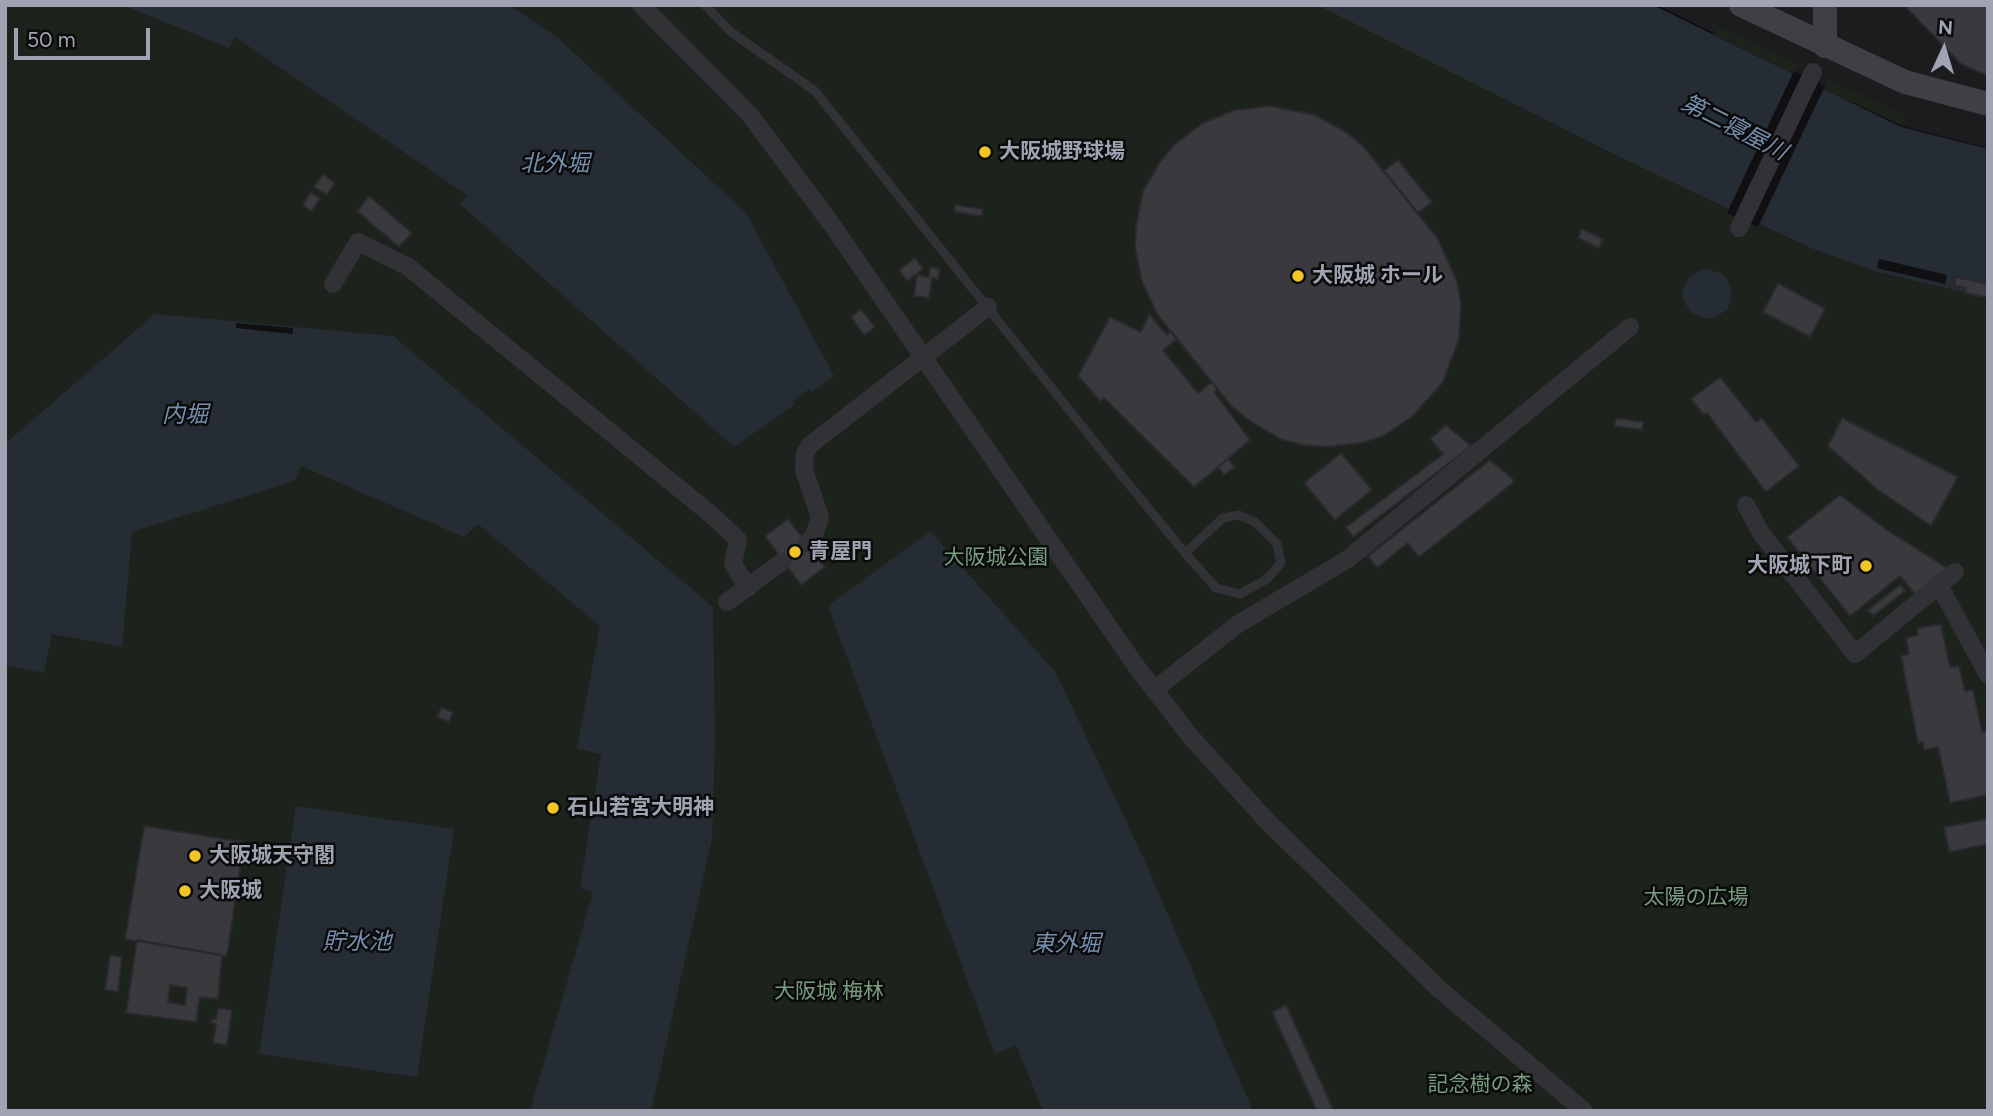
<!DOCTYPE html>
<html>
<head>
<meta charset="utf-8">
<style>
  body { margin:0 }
  #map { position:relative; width:1993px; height:1116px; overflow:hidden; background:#100f11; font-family:Figtree,sans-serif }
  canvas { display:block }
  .frame { position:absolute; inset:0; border:7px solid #a0a4b2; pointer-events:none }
  .north { position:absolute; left:1909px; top:14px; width:70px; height:70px; -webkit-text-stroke:5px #0b0b0c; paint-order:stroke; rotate:4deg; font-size:19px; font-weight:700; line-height:28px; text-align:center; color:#a0a4b2 }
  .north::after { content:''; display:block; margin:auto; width:24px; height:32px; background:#a0a4b2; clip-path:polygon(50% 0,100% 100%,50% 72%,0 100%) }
  .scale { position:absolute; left:14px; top:28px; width:136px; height:32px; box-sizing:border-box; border:4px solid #a0a4b2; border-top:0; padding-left:9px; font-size:21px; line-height:24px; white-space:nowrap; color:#a0a4b2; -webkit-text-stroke:5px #0b0b0c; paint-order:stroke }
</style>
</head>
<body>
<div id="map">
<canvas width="1993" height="1116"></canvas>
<div class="frame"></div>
<div class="north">N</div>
<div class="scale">50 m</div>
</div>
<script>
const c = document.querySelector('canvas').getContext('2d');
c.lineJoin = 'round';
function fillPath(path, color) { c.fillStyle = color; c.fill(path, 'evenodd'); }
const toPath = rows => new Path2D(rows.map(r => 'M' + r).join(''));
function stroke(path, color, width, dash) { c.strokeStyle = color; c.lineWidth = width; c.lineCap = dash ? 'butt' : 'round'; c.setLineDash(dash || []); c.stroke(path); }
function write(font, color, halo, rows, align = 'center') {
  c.font = font + ' Figtree,"Noto Sans JP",sans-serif'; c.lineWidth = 5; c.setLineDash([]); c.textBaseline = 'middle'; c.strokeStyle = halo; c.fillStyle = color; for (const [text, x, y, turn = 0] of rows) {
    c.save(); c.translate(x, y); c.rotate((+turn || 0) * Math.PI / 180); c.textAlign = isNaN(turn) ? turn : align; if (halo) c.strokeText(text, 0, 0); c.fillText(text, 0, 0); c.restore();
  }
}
fillPath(toPath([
  [1657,5,1988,5,1988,148,1902,126]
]), '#1c1c1e');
fillPath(toPath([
  [5,5,1317,5,1615,155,1810,248,1877,272,1988,298,1988,1111,5,1111],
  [1712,23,1798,64,1793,74,1715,35],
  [1828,80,1904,114,1901,125,1824,89]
]), '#1c231d');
fillPath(toPath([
  [123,5,509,5,558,38,746,213,834,376,812,392,809,389,793,401,795,404,734,447,460,204,467,195,235,37,229,48],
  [1317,5,1653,5,1901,127,1988,149,1988,298,1877,272,1810,248,1615,155],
  [1704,269,1720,273,1727,278,1732,293,1728,309,1714,318,1706,319,1691,313,1683,299,1682,291,1690,276],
  [155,314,393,336,713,607,715,741,712,839,651,1111,530,1111,593,892,580,888,601,754,577,749,600,626,478,524,464,537,301,466,294,481,132,532,122,647,52,634,44,673,5,665,5,444],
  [930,531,1056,673,1143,857,1253,1111,1043,1111,1016,1045,995,1054,828,606],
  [296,806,454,829,417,1077,259,1054]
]), '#262c34');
fillPath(toPath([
  [1794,71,1825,86,1758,227,1727,213],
  [1879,259,1947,275,1945,284,1877,268],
  [236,323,293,328,293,334,236,328]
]), '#100f11');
const building = toPath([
  [1904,5,1988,5,1988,76,1961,64,1904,5],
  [1270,106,1315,115,1346,132,1363,146,1438,239,1457,281,1461,304,1459,339,1443,382,1412,417,1383,436,1361,443,1326,447,1303,445,1280,439,1250,421,1232,407,1157,314,1142,282,1135,248,1136,226,1143,191,1160,162,1175,144,1203,123,1235,110,1270,106],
  [1398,160,1432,202,1418,213,1384,171,1398,160],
  [323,174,335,183,327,195,314,187,323,174],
  [310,192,320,198,312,211,303,206,310,192],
  [369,196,412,233,399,247,357,211,369,196],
  [955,205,983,209,982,216,955,212,955,205],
  [1582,229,1603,239,1599,248,1578,238,1582,229],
  [915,258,923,269,907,281,899,270,915,258],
  [930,267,940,269,938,279,932,278,929,298,914,296,917,275,929,277,930,267],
  [1956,277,1988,284,1988,294,1985,297,1965,293,1966,288,1954,285,1956,277],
  [1778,283,1825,309,1810,337,1763,312,1778,283],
  [861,309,875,327,864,335,851,317,861,309],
  [1149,314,1167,335,1170,331,1218,389,1214,392,1250,440,1194,487,1104,398,1100,401,1078,376,1110,317,1141,332,1149,314],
  [1177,339,1212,382,1198,393,1163,350,1177,339],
  [1720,377,1756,422,1762,418,1799,466,1766,492,1707,413,1704,415,1691,399,1720,377],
  [1616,418,1643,422,1642,430,1614,426,1616,418],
  [1842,418,1958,477,1931,526,1877,489,1828,446,1842,418],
  [1446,425,1471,446,1353,537,1346,527,1443,454,1430,439,1446,425],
  [1341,453,1372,490,1335,520,1304,483,1341,453],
  [1228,459,1235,467,1224,475,1218,467,1228,459],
  [1490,460,1515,481,1419,557,1408,543,1377,568,1368,556,1490,460],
  [1840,495,1887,530,1949,569,1915,594,1900,576,1850,616,1787,537,1840,495],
  [788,519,825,567,801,585,765,536,788,519],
  [1900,585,1905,591,1873,616,1868,610,1900,585],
  [1941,624,1950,667,1959,666,1965,691,1973,690,1982,732,1988,731,1988,795,1950,803,1938,747,1924,750,1923,742,1918,743,1901,656,1909,654,1906,638,1918,635,1917,628,1941,624],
  [441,708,453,712,449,722,437,717,441,708],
  [1988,819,1988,844,1949,852,1944,827,1988,819],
  [144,826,244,842,227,956,125,939,144,826],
  [137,940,222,955,218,999,200,997,196,1022,126,1013,137,940],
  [110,955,122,957,118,992,105,990,110,955],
  [170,985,187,988,185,1005,168,1002,170,985],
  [1286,1005,1334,1111,1317,1111,1272,1012,1286,1005],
  [218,1008,232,1010,227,1045,213,1043,216,1024,211,1023,212,1019,216,1019,218,1008]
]);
fillPath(building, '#3a393e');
stroke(building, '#2a292d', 2);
stroke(toPath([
  [705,5,731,32,815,91,1109,460,1185,553,1216,588,1240,594,1267,579,1281,563,1277,544,1255,522,1239,515,1223,518,1185,553]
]), '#313136', 9);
stroke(toPath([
  [641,5,750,115,830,222,1136,666,1190,736,1267,821,1438,988,1584,1111],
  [1739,228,1813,72],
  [333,284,358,242,407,266,714,517,738,540,733,564,748,588],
  [1746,505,1761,533,1855,654,1955,572],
  [807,543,814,536,820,517,804,470,805,453,810,445,988,307],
  [1940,587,1988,675],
  [727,602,783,561],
  [1154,690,1238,624,1348,559,1630,327]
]), '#313136', 18);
stroke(toPath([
  [1741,5,1905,82,1988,104],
  [1825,46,1825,5]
]), '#3f3f46', 24);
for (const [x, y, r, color] of [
  [985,152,7,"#f1c427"],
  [1298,276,7,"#f1c427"],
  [795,552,7,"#f1c427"],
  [1866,566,7,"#f1c427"],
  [553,808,7,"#f1c427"],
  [195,856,7,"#f1c427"],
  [185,891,7,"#f1c427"]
]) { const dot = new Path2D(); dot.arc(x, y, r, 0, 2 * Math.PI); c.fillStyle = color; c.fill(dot); stroke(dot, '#0b0b0c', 2.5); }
write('bold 21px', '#a0a4b2', '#0b0b0c', [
  ["大阪城野球場",999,152],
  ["大阪城 ホール",1312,276],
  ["青屋門",809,552],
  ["大阪城下町",1852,566,"right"],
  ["石山若宮大明神",567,808],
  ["大阪城天守閣",209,856],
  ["大阪城",199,891]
], 'left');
write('21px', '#779d7e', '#0b0b0c', [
  ["大阪城公園",996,558],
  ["太陽の広場",1696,898],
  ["大阪城 梅林",829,992],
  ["記念樹の森",1480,1085]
]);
write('italic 23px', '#768eae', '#0b0b0c', [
  ["第二寝屋川",1734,128,27],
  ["北外堀",555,164],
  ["内堀",185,415],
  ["貯水池",357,942],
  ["東外堀",1066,944]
]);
</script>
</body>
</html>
